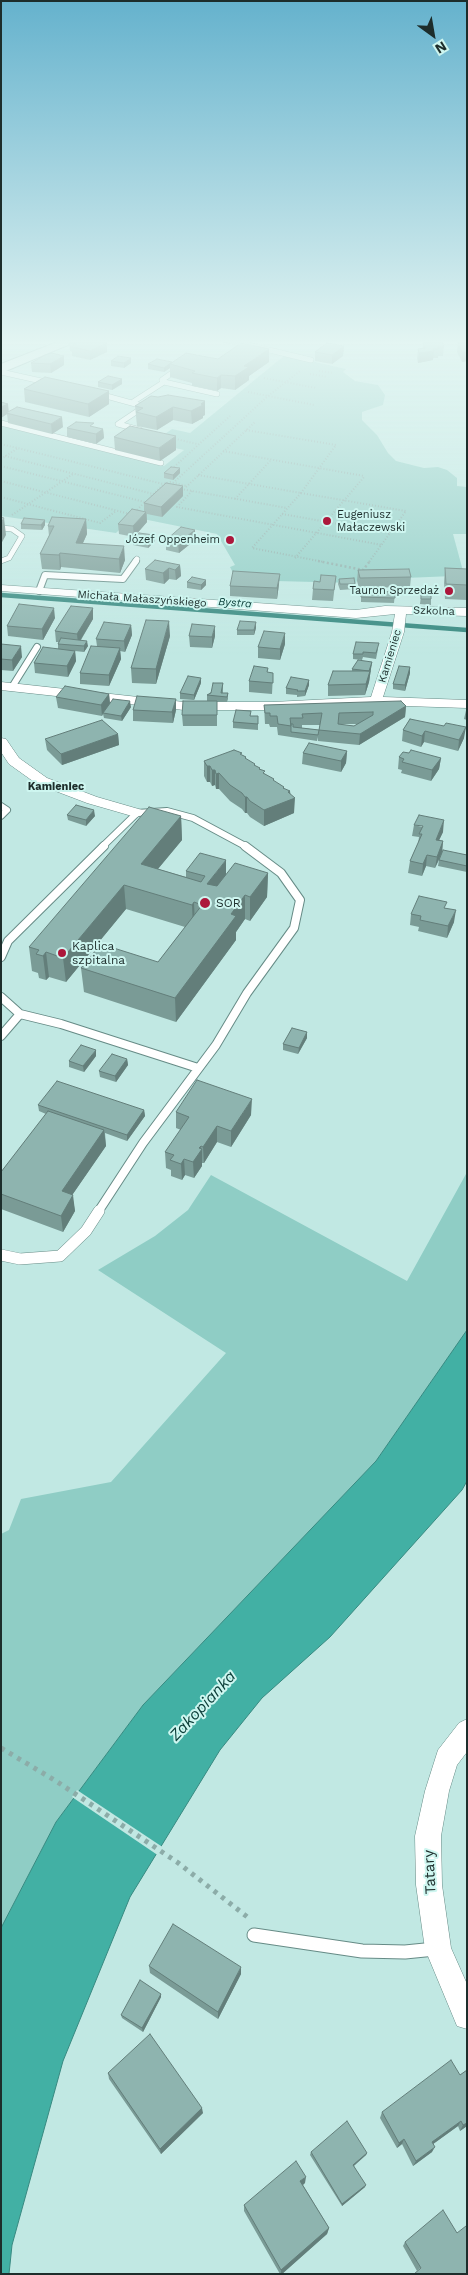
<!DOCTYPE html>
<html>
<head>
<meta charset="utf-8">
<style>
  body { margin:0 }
  #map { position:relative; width:468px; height:2275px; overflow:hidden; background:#c1e8e3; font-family:"Work Sans",sans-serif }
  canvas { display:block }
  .frame { position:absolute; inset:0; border:2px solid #1d2d2b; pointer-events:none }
  .north { position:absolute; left:408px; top:10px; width:50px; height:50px; -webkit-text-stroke:4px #cef6f0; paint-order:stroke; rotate:148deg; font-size:14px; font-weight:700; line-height:20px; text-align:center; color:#1d2d2b }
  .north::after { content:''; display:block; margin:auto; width:18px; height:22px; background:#1d2d2b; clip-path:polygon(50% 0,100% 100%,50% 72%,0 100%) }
</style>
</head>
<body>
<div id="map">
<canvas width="468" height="2275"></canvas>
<div class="frame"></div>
<div class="north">N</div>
</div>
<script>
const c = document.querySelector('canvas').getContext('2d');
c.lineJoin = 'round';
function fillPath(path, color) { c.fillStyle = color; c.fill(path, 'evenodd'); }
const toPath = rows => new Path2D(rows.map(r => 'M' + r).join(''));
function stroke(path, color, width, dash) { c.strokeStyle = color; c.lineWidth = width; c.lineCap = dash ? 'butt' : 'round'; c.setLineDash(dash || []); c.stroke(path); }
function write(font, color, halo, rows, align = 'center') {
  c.font = font + ' "Work Sans",sans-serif'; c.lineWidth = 4; c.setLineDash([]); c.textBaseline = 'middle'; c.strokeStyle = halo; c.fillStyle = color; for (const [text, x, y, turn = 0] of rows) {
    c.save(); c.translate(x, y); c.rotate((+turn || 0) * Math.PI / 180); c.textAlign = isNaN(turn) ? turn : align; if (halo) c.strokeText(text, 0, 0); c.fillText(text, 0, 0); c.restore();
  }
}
fillPath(toPath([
  [285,355,346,369,343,372,355,381,378,385,385,395,383,405,362,412,362,420,377,435,388,453,396,461,424,468,438,467,447,470,457,478,457,486,467,487,467,534,453,534,463,571,453,576,357,580,356,583,275,581,234,575,230,567,235,565,217,534,133,517,116,533,1,516,1,425,164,466,184,450,152,443,172,429,190,433],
  [466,1174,467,1330,376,1461,143,1705,56,1822,1,1928,1,1534,9,1530,21,1499,111,1482,226,1353,98,1270,155,1236,188,1210,211,1175,407,1281]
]), '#8fcdc5');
const water = toPath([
  [467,1330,467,1481,462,1490,330,1637,262,1698,220,1750,130,1897,63,2061,12,2245,9,2274,1,2274,1,1928,56,1822,143,1705,376,1461,467,1330]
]);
fillPath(water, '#42b0a4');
stroke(water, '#378980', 1);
fillPath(toPath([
  [77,1790,164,1848,159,1856,72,1797]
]), '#c1e8e3');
stroke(toPath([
  [1,595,467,630]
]), '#378980', 4.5);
const serviceFar4 = toPath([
  [223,339,311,360],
  [1,372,50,383],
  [164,382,217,394],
  [99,394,139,405,139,410,118,424,140,430],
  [133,402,164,382,162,380,179,368],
  [1,423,161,463],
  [1,528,12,529,22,536,9,558,1,561],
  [135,562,137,559]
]);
const serviceFar3 = toPath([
  [39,591,45,575,123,579,136,561],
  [12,687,37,647],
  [1,806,7,810,1,816],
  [102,847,137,813,167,811,193,818,247,847]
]);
const serviceFar2 = toPath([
  [1,957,8,941,104,846],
  [1,997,20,1014,61,1024,198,1068],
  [1,1036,20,1014],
  [98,1212,143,1143,216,1045,247,993,294,928,300,900,281,873,245,846]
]);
const serviceFar1 = toPath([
  [1,1255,20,1259,60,1256,86,1231,99,1211]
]);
const service = toPath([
  [254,1935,362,1951,405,1952,435,1949]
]);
const minor = toPath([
  [1,585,356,610,385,606,467,608,467,616,406,614,404,632,383,697,467,700,467,708,376,705,273,710,184,710,1,690,1,682,184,702,273,702,371,697,392,632,395,614,356,618,1,591,1,585],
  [1,738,6,739,19,758,47,778,97,797,142,810,144,813,137,817,132,816,87,803,37,784,9,764,1,752,1,738],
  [467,1719,467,1752,457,1765,449,1791,441,1836,442,1885,451,1948,467,1984,467,2029,457,2026,425,1949,416,1885,415,1836,425,1791,438,1750,459,1723,467,1719]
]);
const secondary = toPath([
  [65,339,82,339,1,373,1,364,65,339]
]);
stroke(serviceFar4, '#668b86', 6);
stroke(serviceFar3, '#668b86', 8);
stroke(serviceFar2, '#668b86', 10);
stroke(serviceFar1, '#668b86', 12);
stroke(service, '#668b86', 15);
stroke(minor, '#668b86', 1);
stroke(secondary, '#668b86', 2);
stroke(toPath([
  [319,371,333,373],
  [310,374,327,377],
  [264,378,316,388],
  [248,392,314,405],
  [246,430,336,445,301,493],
  [172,438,197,444],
  [1,444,163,484,170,482,187,486],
  [223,451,364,476],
  [5,456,153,494],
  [1,459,18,448],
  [1,466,145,502],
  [174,467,230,416],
  [198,475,301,493],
  [1,481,130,514],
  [173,483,268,396,300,371],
  [186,487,255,422],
  [181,489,287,508],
  [192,491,177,507,382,545],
  [301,493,406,511,369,562],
  [301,493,252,548,324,562],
  [151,496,163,485],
  [1,497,100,523,116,511],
  [235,499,270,461],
  [135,512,145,502],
  [282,514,390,533],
  [12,515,73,474],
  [295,558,364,477]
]), '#8caca8', 2, [1, 2]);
stroke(toPath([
  [318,561,363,570,370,561]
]), '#8caca8', 2.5, [2, 2.5]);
stroke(toPath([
  [1,1748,56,1781,177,1862,250,1919]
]), '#8caca8', 5, [4, 5.5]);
stroke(serviceFar4, '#fff', 5);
stroke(serviceFar3, '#fff', 6);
stroke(serviceFar2, '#fff', 8);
stroke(serviceFar1, '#fff', 11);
stroke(service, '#fff', 13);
fillPath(minor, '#fff');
fillPath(secondary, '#fff');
fillPath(toPath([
  [86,340,107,343,107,352,90,360,72,356,72,352,70,351,69,342],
  [423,343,444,347,443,356,438,356,438,358,433,358,433,360,418,363,417,358,418,349,423,348],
  [458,343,467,343,467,361,462,362,457,352],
  [344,346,343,356,332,364,315,361,315,352],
  [45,355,64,365,51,373,32,372,31,363],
  [218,359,269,362,249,376,249,380,235,390,221,388,217,391,192,386,192,383,170,377,170,368,164,372,148,369,148,364,172,362],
  [111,361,131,363,124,368,111,366],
  [122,379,122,384,112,390,98,387,98,382],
  [24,389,109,391,109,404,89,417,25,402],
  [158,397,205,401,205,415,203,416,203,418,192,424,173,420,157,430,137,426,135,406],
  [1,402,8,404,8,412,63,427,52,434,8,423,7,414,1,418],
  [67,428,103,429,104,438,96,444,67,437],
  [114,437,176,450,160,461,115,450],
  [164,473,180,473,173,480,164,478],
  [183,496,162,517,147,514,147,522,134,537,119,534,118,524,144,511,144,503],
  [86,519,87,534,83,543,125,560,120,573,61,567,60,570,42,569,40,554,49,536,48,526],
  [45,520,45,525,42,530,21,529,21,524],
  [154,535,155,541,148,548,133,545,133,540],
  [166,540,195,540,179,553,166,550],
  [180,565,181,576,176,580,169,579,164,584,146,580,145,569],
  [445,568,467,569,467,600,445,599,444,583],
  [358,570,411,577,410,587,359,588,357,581],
  [336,576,333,601,312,600,313,589,320,582],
  [339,579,355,584,355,589,340,590,338,584],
  [206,580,206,585,201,590,187,588,187,582],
  [279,584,277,599,230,596,230,586],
  [361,591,395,592,394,603,361,602],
  [421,595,431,599,431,605,420,604],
  [93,608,93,619,81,640,88,646,84,652,75,651,76,661,68,677,35,673,34,663,58,649,58,644,59,642,56,642,55,631],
  [55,618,43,640,8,636,7,626],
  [131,625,132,635,125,652,120,651,121,659,109,686,80,684,80,673,97,646,96,639],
  [256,628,254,635,237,635,237,630],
  [170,636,156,684,132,683,131,668],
  [189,636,215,636,212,648,190,647],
  [1,644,22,657,13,671,1,670],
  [285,644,280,660,258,658,258,647],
  [378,649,376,659,363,657,362,660,353,659,353,654],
  [372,662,369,682,365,695,328,696,328,685,352,671,352,669],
  [410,667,410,673,405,691,393,689,393,684],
  [273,673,272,694,249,692,249,681],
  [309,680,309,685,305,696,297,697,297,695,286,694,286,688],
  [201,683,194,700,180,699,180,693],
  [223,683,223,693,228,693,228,699,227,702,217,702,217,726,183,726,182,715,207,701,207,695],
  [109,694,110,703,131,707,122,721,104,718,103,714,102,716,58,708,56,697],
  [264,705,406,706,405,717,359,745,318,741,318,737,317,741,278,735,277,727,270,727,269,724,265,724],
  [338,724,357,724,354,726],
  [302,725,320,725,319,730,302,728],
  [467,706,467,720,464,719],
  [133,710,176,710,173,723,133,721],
  [251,716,258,716,258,730,233,728,233,722],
  [410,719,464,738,458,751,424,742,421,747,402,741,403,730],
  [118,734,119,745,62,765,47,750,45,739],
  [347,751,346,763,341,772,302,764,303,753],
  [242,755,246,757,246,759,255,766,260,768,260,770,265,774,284,789,290,791,294,813,264,826,250,817,247,813,245,813,242,809,230,801,219,789,216,789,215,785,212,786,210,782,207,782,204,776,204,761],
  [399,757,441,758,439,769,431,781,401,773,402,770,398,769],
  [67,815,95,816,86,826,68,820],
  [181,816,182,840,158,869,186,877,186,871,226,875,268,873,267,897,250,921,245,919,236,932,236,940,176,1022,84,992,81,968,158,962,185,927,126,909,66,982,49,977,46,980,39,978,38,973,32,971,29,947],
  [414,825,443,832,439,840,443,841,442,852,467,855,467,872,438,866,439,860,435,868,426,866,422,876,408,873,410,861,418,844,419,837,412,836],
  [446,908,454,922,447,938,418,931,419,927,410,925,411,914],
  [307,1032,307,1038,298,1054,283,1050,283,1044],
  [96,1056,84,1072,69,1067,69,1061],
  [127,1059,128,1065,116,1082,100,1077,99,1071],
  [38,1105,144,1110,145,1116,127,1141,105,1133,106,1146,72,1195,75,1211,63,1232,1,1209,1,1172,46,1114,39,1111],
  [176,1112,251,1115,231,1147,217,1142,204,1163,202,1163,202,1166,194,1178,185,1175,182,1180,171,1176,171,1170,166,1168,165,1152,181,1130,176,1128],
  [149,1966,241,1974,218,2019,150,1973],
  [161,1994,161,1997,143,2032,122,2018,121,2015],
  [467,2070,467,2126,460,2131,458,2126,433,2144,432,2152,413,2166,402,2144,397,2148,380,2118,382,2112,460,2075],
  [108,2073,203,2113,161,2154,109,2079],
  [311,2152,367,2153,366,2155,354,2166,365,2187,342,2206,310,2155],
  [305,2183,303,2185,329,2228,327,2234,282,2274,280,2274,244,2211,244,2205],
  [457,2233,417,2271,403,2246,405,2242]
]), '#7a9b96');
fillPath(toPath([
  [107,343,107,352,90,360,90,351],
  [344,346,343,356,332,364,332,355],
  [269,349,269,362,249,376,249,380,235,390,235,376,244,366],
  [434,351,433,360,418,363,419,353],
  [462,352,467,352,467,361,462,362],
  [64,356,64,365,51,373,50,364],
  [131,358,131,363,124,368,124,363],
  [172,362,170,364,170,368,164,372,164,368],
  [221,375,221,388,217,391,217,378],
  [122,379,122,384,112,390,112,385],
  [109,391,109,404,89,417,88,404],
  [205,401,205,415,203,416,203,418,192,424,191,411],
  [8,404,9,413,6,413,7,414,1,418,1,407],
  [173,407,173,420,157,430,156,417],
  [62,417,63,427,52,434,51,424],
  [103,429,104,438,96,444,96,434],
  [176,436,176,450,160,461,159,448],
  [180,468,180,473,173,480,173,475],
  [183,486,183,496,162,517,161,507],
  [146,512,147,522,134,537,133,526],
  [4,518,6,535,1,544,1,523],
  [86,519,87,534,78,554,76,543],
  [45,520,45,525,42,530,41,525],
  [195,530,195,540,179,553,178,543],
  [154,535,155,541,148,548,148,542],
  [124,546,125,560,120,573,119,559],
  [60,553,61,567,60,570,59,555],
  [180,565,181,576,176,580,175,570],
  [169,568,169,579,164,584,163,573],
  [280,574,279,584,277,599,277,588],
  [206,580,206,585,201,590,201,585],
  [54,608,55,618,43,640,42,629],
  [93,608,93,619,78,644,77,634],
  [169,621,170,636,156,684,156,669],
  [256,622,256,628,254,635,254,630],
  [131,625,132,635,125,652,124,641],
  [215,626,215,636,212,648,212,637],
  [285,633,285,644,280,660,280,649],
  [87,641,88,646,84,652,84,646],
  [21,646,22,657,13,671,12,660],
  [120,648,121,659,109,686,109,675],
  [75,651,76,661,68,677,67,666],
  [372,662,369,682,365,695,366,684,369,671],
  [410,667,410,673,405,691,405,685],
  [201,678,201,683,194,700,194,695],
  [309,680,309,685,305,696,305,691],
  [109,694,110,705,103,713,102,716,101,705],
  [176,699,176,710,173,723,172,712],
  [130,701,131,707,122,721,121,716],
  [406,706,405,717,359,745,360,734],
  [466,727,464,738,458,751,459,740],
  [425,731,424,742,421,747,422,736],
  [118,734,119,745,62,765,61,754],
  [347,751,346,763,341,772,341,761],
  [441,758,439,769,431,781,432,770],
  [207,766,210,766,210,782,207,782],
  [212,770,215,770,215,785,212,786],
  [219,773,219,789,216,789,216,774],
  [284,787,284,802,288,792,290,791,289,800,295,798,294,813,264,826,264,810],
  [245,797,247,797,247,813,245,813],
  [94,810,95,816,86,826,86,820],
  [181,816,182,840,142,888,141,864],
  [444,820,443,832,434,851,436,840],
  [443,841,442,852,435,868,437,857],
  [427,855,426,866,422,876,423,864],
  [226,860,226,884,208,908,207,884],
  [268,873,267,897,250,921,250,897],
  [124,885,126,909,66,982,63,958],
  [245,895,245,919,236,932,236,940,176,1022,175,998,231,914],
  [194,902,195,927,193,929,192,905],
  [456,910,454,922,447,938,448,926],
  [46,952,49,977,46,980,43,956],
  [307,1032,307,1038,298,1054,299,1048],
  [96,1050,96,1056,84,1072,83,1066],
  [127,1059,128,1065,116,1082,115,1076],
  [252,1099,251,1115,231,1147,231,1131],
  [144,1110,145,1116,127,1141,127,1135],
  [217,1126,217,1142,204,1163,203,1147],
  [104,1130,106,1146,64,1207,62,1191],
  [201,1146,201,1151,202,1149,202,1166,194,1178,193,1162],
  [184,1159,185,1175,182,1180,181,1164],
  [73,1195,75,1211,63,1232,61,1216],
  [241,1967,241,1974,218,2019,218,2012],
  [161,1994,161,1997,143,2032,142,2028],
  [202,2108,203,2113,161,2154,160,2149],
  [461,2121,458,2126,429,2147,432,2142],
  [467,2123,467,2126,460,2131,463,2125],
  [404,2139,402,2144,397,2148,399,2143],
  [435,2147,432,2152,413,2166,416,2161],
  [367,2153,366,2155,352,2167,353,2165],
  [306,2177,305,2183,299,2188,300,2181],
  [366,2185,365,2187,342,2206,342,2204],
  [329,2228,327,2234,282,2274,281,2274,281,2270]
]), '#637e7a');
const building = toPath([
  [76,339,81,339,86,340,88,339,97,339,107,343,90,351,72,347,77,344,69,342,76,339],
  [442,342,444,347,438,347,439,349,433,349,434,351,419,353,418,349,425,348,423,343,442,342],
  [241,343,269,349,244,366,249,367,235,376,221,375,217,378,192,373,195,371,170,364,186,353,218,359,241,343],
  [327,343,344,346,332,355,315,352,327,343],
  [458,343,467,343,467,352,462,352,458,343],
  [52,353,64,356,50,364,31,363,45,355,52,353],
  [118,356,131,358,124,363,111,361,118,356],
  [157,359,172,362,164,368,148,364,157,359],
  [108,376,122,379,112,385,98,382,108,376],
  [45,377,109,391,88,404,24,389,45,377],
  [168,395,205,401,201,404,203,405,191,411,173,407,156,417,136,412,143,408,135,406,151,396,158,397,168,395],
  [1,402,8,404,1,407,1,402],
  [17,407,62,417,51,424,6,413,17,407],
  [76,422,94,423,90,426,103,429,96,434,67,428,76,422],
  [130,426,176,436,159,448,114,437,130,426],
  [171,467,180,468,173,475,164,473,171,467],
  [166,483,183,486,161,507,144,503,166,483],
  [132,509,146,512,133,526,118,524,132,509],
  [1,517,4,518,1,523,1,517],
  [52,517,86,519,76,543,124,546,119,559,60,553,59,555,40,554,54,526,48,526,52,517],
  [24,518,45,520,41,525,21,524,24,518],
  [181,527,195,530,178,543,166,540,181,527],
  [139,533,154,535,148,542,133,540,139,533],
  [155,560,180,565,175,570,169,568,163,573,145,569,155,560],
  [445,568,467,569,467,585,446,584,445,568],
  [409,569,411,577,360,578,358,570,409,569],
  [233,571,280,574,277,588,230,586,233,571],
  [321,575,336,576,334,590,313,589,314,581,320,582,321,575],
  [192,577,206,580,201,585,187,582,192,577],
  [354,578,355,584,340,584,339,579,354,578],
  [361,591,395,592,395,598,361,597,361,591],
  [421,595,431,595,431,599,421,599,421,595],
  [19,604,54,608,42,629,7,626,19,604],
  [71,606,93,608,77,634,55,631,71,606],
  [146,620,169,621,156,669,131,668,146,620],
  [240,621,256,622,254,630,237,630,240,621],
  [104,622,131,625,124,641,96,639,104,622],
  [192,624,215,626,212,637,189,636,192,624],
  [264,631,285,633,280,649,258,647,264,631],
  [61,638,87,641,84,646,58,644,61,638],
  [356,642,379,643,376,653,363,652,363,654,353,654,356,642],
  [1,644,21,646,12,660,1,659,1,644],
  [91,646,120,648,109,675,80,673,91,646],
  [43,647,75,651,67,666,34,663,43,647],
  [358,660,372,662,369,671,352,669,358,660],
  [254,666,268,668,267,672,273,673,273,683,249,681,254,666],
  [399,666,410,667,405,685,393,684,399,666],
  [333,671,370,671,366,684,328,685,333,671],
  [188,676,201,678,194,695,180,693,188,676],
  [291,677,309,680,305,691,297,691,298,690,286,688,291,677],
  [213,683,223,683,221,693,228,693,227,697,207,695,211,693,213,683],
  [65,686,109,694,101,705,56,697,65,686],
  [137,696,176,699,172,712,133,710,137,696],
  [113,699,130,701,121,716,103,713,113,699],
  [183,701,217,701,217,715,182,715,183,701],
  [401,701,406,706,360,734,319,730,322,713,302,714,303,718,290,718,291,726,278,724,277,716,270,716,270,713,265,713,264,705,401,701],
  [373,712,373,715,354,726,338,724,339,713,373,712],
  [236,710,251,711,250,716,258,716,258,724,233,722,236,710],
  [410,719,444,726,446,723,466,727,459,740,425,731,422,736,403,730,410,719],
  [102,720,118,734,61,754,45,739,102,720],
  [291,724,293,724,293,727,319,730,318,735,291,732,291,724],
  [309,743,347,751,341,761,303,753,309,743],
  [234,750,242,753,240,754,246,757,245,758,255,764,254,765,260,768,259,769,265,771,263,773,274,779,273,780,284,787,283,788,290,791,288,792,295,798,264,810,250,801,247,797,245,797,242,793,230,785,219,773,216,774,215,770,212,770,210,766,207,766,204,761,234,750],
  [411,750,441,758,432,770,402,762,404,759,399,757,403,752,409,753,411,750],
  [76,805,94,810,86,820,67,815,76,805],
  [149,807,181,816,141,864,201,882,205,876,186,871,200,853,226,860,207,884,217,886,235,863,268,873,250,897,245,895,231,914,236,916,175,998,81,968,101,944,158,962,202,905,194,902,192,905,124,885,63,958,46,952,43,956,36,954,39,950,29,947,149,807],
  [419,815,444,820,436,840,443,841,437,857,427,855,423,864,410,861,422,834,419,834,423,826,414,825,419,815],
  [443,850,467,855,467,866,439,860,443,850],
  [419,896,447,902,444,908,456,910,448,926,420,920,421,916,411,914,419,896],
  [292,1028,307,1032,299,1048,283,1044,292,1028],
  [81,1045,96,1050,83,1066,69,1061,81,1045],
  [112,1054,127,1059,115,1076,99,1071,112,1054],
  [197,1080,252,1099,231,1131,217,1126,203,1147,201,1146,199,1148,202,1149,193,1162,184,1159,181,1164,170,1160,174,1155,165,1152,189,1117,176,1112,197,1080],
  [57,1081,144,1110,127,1135,38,1105,57,1081],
  [48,1111,104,1130,62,1191,73,1195,61,1216,1,1194,1,1172,48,1111],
  [173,1924,241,1967,218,2012,149,1966,173,1924],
  [140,1980,161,1994,142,2028,121,2015,140,1980],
  [150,2034,202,2108,160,2149,108,2073,150,2034],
  [451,2060,460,2075,467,2070,467,2123,463,2125,461,2121,432,2142,435,2147,416,2161,404,2139,399,2143,382,2112,451,2060],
  [347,2121,367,2153,353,2165,366,2185,342,2204,311,2152,347,2121],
  [296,2161,306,2177,300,2181,329,2228,281,2270,244,2205,296,2161],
  [443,2210,457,2233,466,2226,467,2227,467,2274,414,2274,421,2268,405,2242,443,2210]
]);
fillPath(building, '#8eb4af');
stroke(building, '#637e7a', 1);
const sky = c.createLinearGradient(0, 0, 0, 657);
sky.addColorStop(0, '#65b2cd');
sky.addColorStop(0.52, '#e3f5f2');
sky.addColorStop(1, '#e3f5f200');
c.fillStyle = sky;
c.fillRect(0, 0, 468, 657);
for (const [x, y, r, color] of [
  [327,521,5,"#ac173b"],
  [230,540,5,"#ac173b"],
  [449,591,5,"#ac173b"],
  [205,903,6,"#ac173b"],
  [62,953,5,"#ac173b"]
]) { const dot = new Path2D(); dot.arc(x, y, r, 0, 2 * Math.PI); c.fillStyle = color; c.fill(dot); stroke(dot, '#cef6f0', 2); }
write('11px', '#1d2d2b', '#cef6f0', [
  ["Eugeniusz",337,515,"left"],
  ["Małaczewski",337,528,"left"],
  ["Józef Oppenheim",220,540],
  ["Tauron Sprzedaż",439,591]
], 'right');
write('11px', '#1d2d2b', '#cef6f0', [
  ["Michała Małaszyńskiego",142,599,4],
  ["Szkolna",434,611,2],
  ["Kamieniec",390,656,-73]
]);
write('italic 11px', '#0e403b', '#cef6f0', [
  ["Bystra",235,603,4]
]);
write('bold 11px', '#1d2d2b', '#cef6f0', [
  ["Kamieniec",56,787]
]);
write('12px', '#1d2d2b', '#cef6f0', [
  ["SOR",216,903],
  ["Kaplica",72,946],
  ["szpitalna",72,960]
], 'left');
write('15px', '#1d2d2b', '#cef6f0', [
  ["Tatary",430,1872,-93]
]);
write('italic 16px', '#0e403b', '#cef6f0', [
  ["Zakopianka",203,1706,-47]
]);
</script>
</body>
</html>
